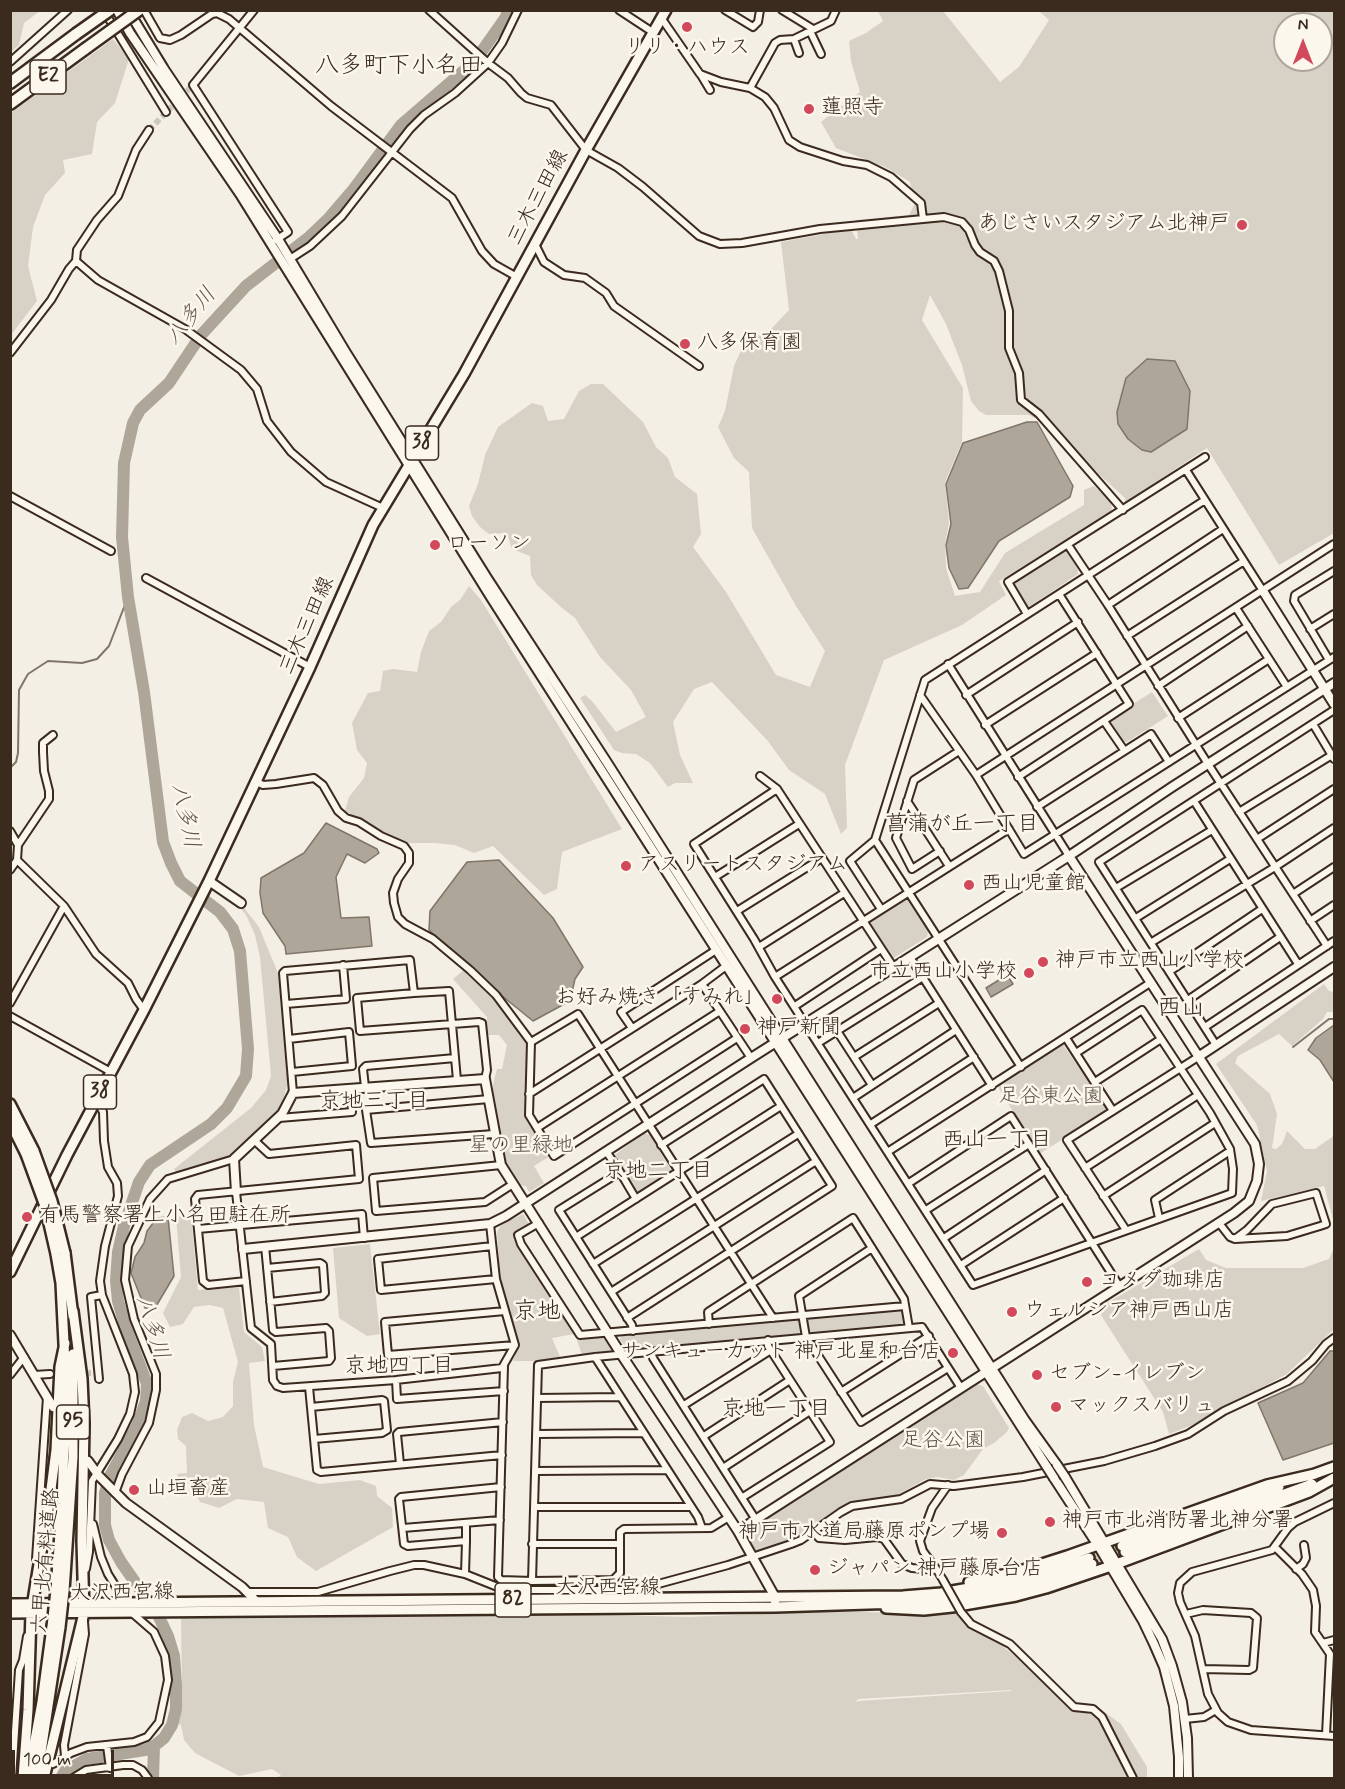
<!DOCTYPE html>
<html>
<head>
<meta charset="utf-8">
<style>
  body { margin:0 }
  #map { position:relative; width:1345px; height:1789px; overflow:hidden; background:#f3efe4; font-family:Mynerve,sans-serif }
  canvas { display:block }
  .frame { position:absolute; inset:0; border:12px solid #3b2a1e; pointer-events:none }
  .north { position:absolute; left:1273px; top:12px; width:60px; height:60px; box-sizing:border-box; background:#fbf7ec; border:2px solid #aea59a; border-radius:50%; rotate:0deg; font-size:16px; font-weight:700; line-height:24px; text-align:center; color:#3b2a1e }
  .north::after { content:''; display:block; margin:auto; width:21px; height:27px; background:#d1495b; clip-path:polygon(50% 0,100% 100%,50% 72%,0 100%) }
  .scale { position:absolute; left:12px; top:1750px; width:102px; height:27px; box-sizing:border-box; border:3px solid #3b2a1e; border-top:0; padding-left:8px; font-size:18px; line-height:21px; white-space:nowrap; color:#3b2a1e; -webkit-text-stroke:4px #fbf7ec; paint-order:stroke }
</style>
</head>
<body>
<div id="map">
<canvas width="1345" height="1789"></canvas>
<div class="frame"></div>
<div class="north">N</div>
<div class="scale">100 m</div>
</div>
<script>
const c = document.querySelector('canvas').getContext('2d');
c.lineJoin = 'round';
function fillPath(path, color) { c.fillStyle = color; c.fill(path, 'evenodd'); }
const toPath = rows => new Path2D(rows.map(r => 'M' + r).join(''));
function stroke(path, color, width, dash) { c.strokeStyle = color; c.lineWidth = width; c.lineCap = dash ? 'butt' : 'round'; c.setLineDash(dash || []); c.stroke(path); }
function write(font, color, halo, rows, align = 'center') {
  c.font = font + ' Mynerve,"Klee One",sans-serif'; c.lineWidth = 5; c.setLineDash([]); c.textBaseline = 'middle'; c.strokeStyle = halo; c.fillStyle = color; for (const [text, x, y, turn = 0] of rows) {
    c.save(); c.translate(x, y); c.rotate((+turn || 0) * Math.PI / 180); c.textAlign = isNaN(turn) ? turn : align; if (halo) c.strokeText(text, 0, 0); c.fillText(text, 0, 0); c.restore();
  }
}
fillPath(toPath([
  [11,10,40,11,24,23,19,45,11,52],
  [878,11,943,11,1000,82,1019,67,1049,20,1039,11,1334,11,1334,533,1279,565,1207,448,1125,503,1125,498,1040,421,1029,415,986,415,979,411,971,401,962,365,946,324,930,295,922,320,963,388,962,442,945,482,949,523,945,543,946,568,955,596,980,592,1005,553,1084,505,1084,490,1094,486,1111,502,1112,511,999,581,1006,595,962,625,884,660,845,765,847,828,841,834,825,794,789,770,767,740,712,682,694,689,673,722,680,755,693,783,675,783,668,787,650,763,636,754,622,753,614,750,580,698,585,695,592,701,616,732,646,717,631,690,600,657,575,618,562,608,537,585,531,575,530,556,512,549,507,533,489,534,480,527,472,516,469,506,478,484,485,455,498,427,532,403,543,406,548,421,564,419,579,391,591,384,603,384,643,422,656,447,668,458,675,477,697,494,701,534,693,547,726,592,776,675,810,687,825,651,796,606,752,528,749,472,734,458,718,427,725,411,734,366,744,344,772,328,789,310,781,242,851,229,856,239,858,239,856,220,909,215,915,203,910,182,885,167,836,148,821,122,860,92,851,61,849,41,866,33,883,21],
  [1285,24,1321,24,1321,60,1285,60],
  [113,39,129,59,115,103,97,122,92,154,63,160,65,173,45,195,33,227,28,266,37,301,11,335,11,113],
  [1066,549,1078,570,1078,574,1029,607,1026,606,1012,585,1013,580],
  [469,586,481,600,622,829,562,852,557,889,544,895,493,846,474,853,455,845,435,843,406,843,373,827,345,811,349,797,364,778,367,763,357,750,352,723,368,693,380,691,383,671,393,669,417,672,421,652,429,631,441,622,451,607,460,600],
  [1152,692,1168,716,1127,742,1123,742,1111,723,1111,718],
  [905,896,928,931,927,937,892,959,868,923,869,919],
  [244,908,259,927,280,978,288,1082,282,1105,270,1119,226,1158,177,1173,174,1169,251,1108,266,1090,271,1076,260,957,255,935,246,915,241,909],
  [465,969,489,992,526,1039,528,1044,528,1116,552,1155,534,1166,544,1183,529,1192,526,1186,519,1185,502,1164,495,1134,492,1089,497,1069,502,1069,507,1045,499,1035,487,1035,487,1017,453,979],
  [1324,984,1329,991,1334,992,1334,1012,1327,1012,1323,1019,1292,1046,1279,1034,1238,1056,1235,1063,1270,1094,1277,1114,1272,1148,1276,1149,1282,1144,1287,1131,1305,1149,1315,1149,1332,1137,1334,1132,1334,1223,1324,1186,1261,1201,1267,1171,1257,1125,1216,1064],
  [1062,1043,1108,1111,1039,1154,997,1085],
  [644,1133,650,1135,672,1172,640,1193,635,1192,612,1157],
  [523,1214,529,1224,516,1235,516,1240,574,1334,552,1338,560,1357,536,1361,513,1361,519,1345,500,1278,497,1232,501,1225],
  [191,1215,198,1290,237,1286,239,1288,244,1332,262,1347,265,1361,249,1363,254,1425,263,1467,319,1484,360,1480,376,1486,377,1496,392,1508,393,1527,316,1571,297,1557,288,1537,268,1528,264,1502,237,1499,219,1508,200,1502,191,1484,179,1480,177,1474,187,1473,186,1446,178,1439,177,1430,182,1417,192,1413,208,1421,223,1417,233,1406,233,1382,238,1362,223,1308,210,1305,194,1307,183,1324,170,1327,163,1313,181,1277,176,1217],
  [370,1244,380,1334,367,1336,339,1318,333,1248],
  [1334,1248,1334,1329,1287,1374,1190,1426,1169,1434,1163,1412,1097,1309,1199,1249,1206,1260,1226,1268,1303,1268,1329,1259],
  [903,1308,907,1326,807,1334,804,1318],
  [800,1317,802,1335,629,1350,620,1340,621,1336],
  [608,1337,615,1352,582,1355,577,1340],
  [969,1382,983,1386,1009,1428,1007,1432,994,1443,983,1449,964,1475,954,1480,937,1477,926,1479,897,1495,851,1505,805,1536,751,1556,738,1531],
  [837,1611,894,1613,957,1612,968,1626,998,1642,1017,1658,1069,1709,1091,1714,1098,1720,1129,1778,277,1778,281,1775,272,1769,239,1776,195,1753,184,1740,181,1725,171,1722,182,1695,181,1617,571,1614,688,1617],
  [1011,1690,1011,1691,858,1701,855,1703,858,1699],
  [1103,1711,1121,1724,1147,1767,1147,1778,1134,1778,1099,1714]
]), '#d8d1c6');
const water = toPath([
  [1147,359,1175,361,1190,391,1187,429,1151,452,1142,450,1128,439,1118,424,1117,412,1126,378,1147,359],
  [1027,422,1037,422,1073,486,1070,497,999,541,968,588,959,589,949,568,946,545,951,524,946,484,963,443,1027,422],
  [326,823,377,849,379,853,365,863,347,854,336,877,341,918,369,917,372,946,286,954,285,946,263,913,260,893,261,878,304,853,326,823],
  [499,860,553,918,583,967,575,979,570,1001,533,1021,491,987,429,930,430,911,467,862,499,860],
  [1007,975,1013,984,991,997,986,988,1007,975],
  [1334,1025,1334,1082,1320,1060,1308,1050,1316,1038,1334,1025],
  [168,1217,174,1276,155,1308,145,1308,131,1273,135,1257,144,1243,147,1231,157,1218,168,1217],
  [1330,1351,1334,1351,1334,1443,1283,1460,1258,1403,1303,1383,1330,1351]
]);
fillPath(water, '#afa69a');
stroke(water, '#817468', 1.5);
stroke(toPath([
  [10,768,16,762,18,753,19,690,28,674,48,661,82,663,97,659,109,646,128,597],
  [1293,1047,1329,1019,1334,1019]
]), '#817468', 2);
stroke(toPath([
  [61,1778,65,1771,87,1759,145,1750,154,1746,164,1738,172,1725,176,1709,176,1685,174,1656,168,1636,158,1615,121,1562,109,1540,105,1525,105,1493,110,1476,137,1426,146,1401,147,1384,126,1328,118,1301,116,1281,118,1252,124,1226,139,1182,150,1165,211,1124,227,1108,246,1076,248,1049,240,951,233,929,220,912,180,881,171,863,163,842,144,692,128,597,122,537,124,463,133,423,140,410,169,383,201,335,246,286,308,238,329,218,353,190,401,125,475,61,506,17,508,10],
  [153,1778,154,1746]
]), '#afa69a', 12);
stroke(toPath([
  [149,130,193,85],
  [78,1374,91,1373]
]), '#cec8bc', 6, [6, 3]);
stroke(toPath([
  [1089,1558,1122,1546],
  [1092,1564,1125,1552]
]), '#cec8bc', 9, [9, 4.5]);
const minor = toPath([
  [144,10,160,38,170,40,181,35,212,14,217,13,229,19,331,106,452,198,482,251,494,264,517,277],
  [254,10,193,85,288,232,276,240],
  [429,10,488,63,508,78,521,93,527,98,551,105,586,150,618,168,643,187,699,236,720,244,742,243,820,229,923,219,944,217,962,222,969,230,975,245,980,252,994,261,999,271,1009,311,1009,348,1019,373,1021,400,1039,414,1123,510],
  [619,10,654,33],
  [725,10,753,27,758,22,760,10],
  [782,10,813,29],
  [104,11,166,112],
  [662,19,700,74,721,82,750,88,765,97,774,108,789,140,800,147,843,161,867,165,891,177,921,203,923,219],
  [810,31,821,54],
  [794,39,799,53],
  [10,62,68,10],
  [701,75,710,90],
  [750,88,775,43,780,40,794,39,831,21,836,10],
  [535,244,544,262,564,275,585,278,606,293,614,306,699,366],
  [290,259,310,246,342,216,410,129,424,115,455,93,488,63,502,43,518,10],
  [76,261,98,280,185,329,241,370,257,389,267,421,291,452,326,482,383,508],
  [10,353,51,300,69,269,76,261,77,250,97,220,118,196,136,150,149,130],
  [1186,470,1263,591],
  [10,496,111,551],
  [1068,545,1108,605,1208,764,1327,946],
  [146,578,310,667],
  [1108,605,1223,529],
  [1236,608,1287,687],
  [1027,614,1008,582,1205,457],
  [1310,629,1334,614],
  [1127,636,1244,561],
  [1329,660,1294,601,1295,595,1334,571],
  [948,664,1069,856],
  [1158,686,1248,626],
  [920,695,976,775,1024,854,1334,657],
  [966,695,1078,622],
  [1178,718,1269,659],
  [1104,721,1124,750],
  [1313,724,1334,759],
  [985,725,1097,653],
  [976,775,1334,544],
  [760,776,777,789,894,968],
  [1018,777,1129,704,1059,594],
  [255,781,263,785,276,784,314,778,323,785,338,811,346,818,359,822,381,836,404,846,409,853,409,863,398,879,393,893,394,903,398,917,405,924,433,939,470,970,496,995,531,1042,529,1115,554,1156,737,1038],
  [777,789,694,844,754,939,775,977,973,1285,1232,1193,1233,1169,1230,1149,1210,1113,1142,1010,1076,1053],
  [907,801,949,866],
  [1194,801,1298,964],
  [1037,807,1151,734,1169,762],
  [1239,812,1332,755],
  [10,831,18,845,17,860,64,906,96,954,128,983,136,999,144,1010],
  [1257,839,1334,789],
  [875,840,850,861,881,909],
  [18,845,49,799,49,791,44,771,43,752,43,743,53,735],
  [940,851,912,869,896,838,914,780,959,751],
  [10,870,17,860],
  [715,877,799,824],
  [1116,888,1212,830],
  [1293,894,1334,867],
  [737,911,822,858],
  [1136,918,1230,859],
  [1310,921,1334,905],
  [1152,942,1275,867,1334,828],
  [759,947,844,893],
  [910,957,992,1086],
  [1170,971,1262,909],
  [775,977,1009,829],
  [702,984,726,966],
  [414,993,449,991,457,1080],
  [1188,1000,1280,937],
  [10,1003,64,906],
  [286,1004,346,999,343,965],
  [795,1006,881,949],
  [10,1016,111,1072],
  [1205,1027,1334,941],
  [632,1028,621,1012,716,950],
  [837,1031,872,1085],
  [1066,1038,1113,1111],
  [289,1039,349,1032,352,1066,292,1072],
  [531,1042,578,1014,773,1318],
  [818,1043,923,977],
  [1216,1045,1099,862,1334,710],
  [854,1057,939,1003],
  [1021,1067,875,840,925,680,1205,500],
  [1095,1082,1161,1039],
  [365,1087,363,1069,366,1066,455,1058],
  [293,1093,283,973,285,971,410,960,414,993,357,998,360,1031,479,1022,482,1023,487,1070,485,1079],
  [529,1094,702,984,751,1058],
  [853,1098,956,1030],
  [489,1099,366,1110,371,1143,494,1134],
  [279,1118,352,1112,351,1088],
  [871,1124,974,1057],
  [537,1128,720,1011],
  [606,1151,620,1172],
  [889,1151,1150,983],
  [501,1165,373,1178,376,1211,485,1202,513,1184],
  [1085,1168,1198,1095],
  [909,1183,1011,1116,1120,1287],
  [236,1192,251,1328,271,1344,273,1380,277,1386,283,1388,396,1380,502,1368,515,1345,496,1279,490,1224],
  [1103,1196,1215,1123],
  [926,1210,1029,1144],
  [1159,1218,1155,1200,1230,1151],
  [539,1223,518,1235,521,1244,580,1335,905,1306],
  [1219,1223,1230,1237,1235,1239,1287,1236,1320,1226,1326,1224,1316,1193,1272,1204,1247,1230,1235,1239],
  [198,1229,362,1214,364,1238],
  [1126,1230,1067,1140,1198,1057],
  [576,1237,781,1106],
  [944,1238,1046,1170],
  [265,1246,273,1330,276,1332,326,1328,329,1331,331,1358,329,1361,273,1366],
  [492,1246,378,1259,381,1290,496,1279],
  [872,1248,799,1296,806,1337,861,1422,948,1368],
  [593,1264,798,1134],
  [961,1265,1064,1198],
  [267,1268,320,1263,323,1265,325,1293,322,1296,270,1302],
  [246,1281,208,1285,203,1281,195,1199,198,1195,359,1179,356,1145,269,1154,254,1140],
  [611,1292,816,1161],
  [505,1311,385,1322,388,1355,515,1345],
  [627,1318,832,1186,764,1079,661,1145],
  [709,1324,708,1312,853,1218,904,1299,909,1328],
  [633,1331,632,1325,559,1210,620,1172,636,1199],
  [651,1351,653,1358,756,1520],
  [595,1357,698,1517,702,1528],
  [504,1366,498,1577,501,1580,532,1581],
  [10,1375,24,1357],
  [34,1375,50,1374],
  [99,1379,91,1297,102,1295],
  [396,1380,397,1399,504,1391],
  [309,1387,317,1470,321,1472,502,1455],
  [841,1392,929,1336],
  [537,1398,620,1397],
  [684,1405,771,1350],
  [311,1407,382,1400,384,1401,387,1430,382,1433,314,1439],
  [536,1434,643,1433],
  [704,1436,790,1380],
  [400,1464,397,1434,399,1432,503,1422],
  [723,1468,810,1411],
  [535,1471,667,1470],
  [115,1493,122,1474,149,1423,156,1390,156,1374,134,1319,125,1280,128,1246,150,1199,168,1179,234,1159],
  [743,1497,830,1442,768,1346,768,1340],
  [1334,1503,1295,1522,1288,1528,1272,1550,1192,1572,1180,1583,1178,1593,1180,1602,1195,1636,1208,1694,1218,1713,1228,1722,1251,1730,1334,1736],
  [534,1507,690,1507],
  [729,1517,711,1528,624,1529,620,1532,620,1573,613,1580,532,1581,538,1365,595,1357,922,1327,961,1388],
  [466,1523,466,1541,408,1546,404,1544,399,1499,401,1497,501,1487],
  [93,1524,101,1557,108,1574,126,1603],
  [403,1528,500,1520],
  [814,1532,819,1538,845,1540,877,1537,884,1539,902,1564,912,1568,937,1570],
  [532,1544,620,1544],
  [1275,1547,1302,1574,1313,1590,1316,1606,1315,1632,1330,1654,1326,1735],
  [36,1559,47,1397],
  [86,1569,89,1552,92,1481,118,1439,130,1414,135,1392,133,1374,102,1295,100,1281,105,1246,118,1196,117,1183,108,1167,104,1141,103,1112,96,1099],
  [1296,1569,1303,1564,1306,1558,1304,1545],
  [465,1574,466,1541],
  [943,1580,937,1570,923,1551,920,1541,932,1508,948,1485],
  [249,1592,318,1592,390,1571,414,1565,424,1565,465,1574,505,1590,636,1590,728,1565,791,1544,801,1540,841,1512,852,1506,901,1499,930,1484,954,1486,1023,1477,1104,1461,1155,1446,1188,1434,1224,1411,1288,1381,1312,1361,1326,1344,1334,1338],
  [961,1612,971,1624,1010,1644,1074,1707,1093,1709,1102,1717,1133,1778],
  [1186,1614,1203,1610,1251,1613,1257,1618,1253,1668,1249,1670,1203,1669],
  [1323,1643,1334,1640],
  [1185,1719,1204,1717,1216,1710],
  [107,1746,110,1768],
  [65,1756,64,1745,85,1634,84,1622],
  [53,1764,71,1753,87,1747,134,1742,147,1737,159,1722,168,1680,165,1656,154,1632,131,1612],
  [12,1778,19,1670,23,1660,27,1636],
  [73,1778,86,1770,123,1765,133,1765,142,1770,148,1778]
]);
const tertiary = toPath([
  [117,10,130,33,240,194,492,599,1047,1467],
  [128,10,164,69,278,239,345,351,487,578,606,761,1024,1419,1057,1465],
  [1263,591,1334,704],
  [209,881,241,903],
  [1198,1057,1334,967],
  [236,1192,234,1159,282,1114,293,1093,485,1079,501,1165,621,1354,738,1531,775,1597,775,1602],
  [243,1249,490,1224,506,1216,751,1058,1069,856,1172,787,1334,683],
  [10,1335,53,1407],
  [88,1461,99,1476,126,1503,242,1587,257,1602],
  [1065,1477,1162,1639,1172,1666,1182,1702,1187,1738,1188,1778],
  [1054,1478,1099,1547,1143,1621,1154,1644,1164,1667,1174,1706,1179,1757,1179,1778],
  [738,1531,1234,1213,1249,1201,1257,1181,1259,1164,1255,1144,1069,856]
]);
const primary = toPath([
  [10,1104,34,1151],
  [10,1122,26,1154],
  [65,1253,73,1316],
  [10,1272,67,1155,144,1010,209,881,310,667,373,525,464,374,586,150,666,10],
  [1309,1476,1334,1467],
  [1122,1546,1279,1487],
  [1125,1552,1312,1484],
  [969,1582,1017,1572,1067,1556,1267,1485,1315,1474],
  [56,1590,62,1504,66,1384,61,1283,56,1254],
  [64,1591,73,1457,73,1354],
  [10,1604,903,1596,941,1593,1031,1577,1089,1558],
  [886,1608,924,1610,952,1607,1016,1596,1046,1588,1111,1566,1261,1510,1309,1492,1334,1478],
  [10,1613,775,1607,931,1602,1011,1589,1041,1581,1092,1564],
  [23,1778,28,1710,31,1613,50,1497,56,1450,60,1367,65,1343],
  [28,1778,42,1702,52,1627],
  [37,1778,60,1627],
  [44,1778,84,1613,82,1541,84,1424,82,1379,73,1311]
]);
const motorway = toPath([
  [10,83,76,34],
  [10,104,85,49]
]);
stroke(minor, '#3b2a1e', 10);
stroke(tertiary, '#3b2a1e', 12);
stroke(primary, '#3b2a1e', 14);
stroke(motorway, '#3b2a1e', 15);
stroke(minor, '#fbf7ec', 6);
stroke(tertiary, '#fbf7ec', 8);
stroke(primary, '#fbf7ec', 9);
stroke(motorway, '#fbf7ec', 10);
const minorBridge = toPath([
  [943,1580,961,1612]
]);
const tertiaryBridge = toPath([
  [1057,1465,1065,1477],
  [1047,1467,1054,1478]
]);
const primaryBridge = toPath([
  [34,1151,52,1201,65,1253],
  [26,1154,45,1206,56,1254],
  [52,1627,56,1590],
  [60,1627,64,1591]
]);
const motorwayBridge = toPath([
  [76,34,110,10],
  [85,49,139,10]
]);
stroke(minorBridge, '#3b2a1e', 10, []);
stroke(tertiaryBridge, '#3b2a1e', 12, []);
stroke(primaryBridge, '#3b2a1e', 14, []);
stroke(motorwayBridge, '#3b2a1e', 15, []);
stroke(minorBridge, '#fbf7ec', 6);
stroke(tertiaryBridge, '#fbf7ec', 8);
stroke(primaryBridge, '#fbf7ec', 9);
stroke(motorwayBridge, '#fbf7ec', 10);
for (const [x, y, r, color] of [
  [687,27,6,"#d1495b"],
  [809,109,6,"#d1495b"],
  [1242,225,6,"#d1495b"],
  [685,344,6,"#d1495b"],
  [435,545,6,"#d1495b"],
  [626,866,6,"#d1495b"],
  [969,885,6,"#d1495b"],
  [1043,962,6,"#d1495b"],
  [1029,973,6,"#d1495b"],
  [777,999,6,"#d1495b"],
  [745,1029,6,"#d1495b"],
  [27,1217,6,"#d1495b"],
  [1087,1282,6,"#d1495b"],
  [1012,1312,6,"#d1495b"],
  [953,1353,6,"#d1495b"],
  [1037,1375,6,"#d1495b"],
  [1056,1407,6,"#d1495b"],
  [134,1490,6,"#d1495b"],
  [1050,1522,6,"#d1495b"],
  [1002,1533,6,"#d1495b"],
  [815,1570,6,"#d1495b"]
]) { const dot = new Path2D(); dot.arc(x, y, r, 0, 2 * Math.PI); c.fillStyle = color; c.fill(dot); stroke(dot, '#fbf7ec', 2); }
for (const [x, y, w] of [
  [48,77,36],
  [422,443,33],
  [100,1092,33],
  [73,1422,33],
  [513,1600,36]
]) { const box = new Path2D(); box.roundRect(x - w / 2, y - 17, w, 34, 4.5); c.fillStyle = '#fbf7ec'; c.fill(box); stroke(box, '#3b2a1e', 1.5); }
write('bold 20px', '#3b2a1e', null, [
  ["E2",48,77],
  ["38",422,443],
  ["38",100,1092],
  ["95",73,1422],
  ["82",513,1600]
]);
write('21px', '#3b2a1e', '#fbf7ec', [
  ["リリ・ハウス",687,49,"center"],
  ["蓮照寺",821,109],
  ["あじさいスタジアム北神戸",1230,225,"right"],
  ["八多保育園",697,344],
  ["ローソン",447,545],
  ["アスリートスタジアム",638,866],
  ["西山児童館",981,885],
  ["神戸市立西山小学校",1055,962],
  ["市立西山小学校",1017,973,"right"],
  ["お好み焼き「すみれ」",765,999,"right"],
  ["神戸新聞",757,1029],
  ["有馬警察署上小名田駐在所",39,1217],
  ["コメダ珈琲店",1099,1282],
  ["ウェルシア神戸西山店",1024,1312],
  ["サンキューカット 神戸北星和台店",941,1353,"right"],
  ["セブン-イレブン",1049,1375],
  ["マックスバリュ",1068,1407],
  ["山垣畜産",146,1490],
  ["神戸市北消防署北神分署",1062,1522],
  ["神戸市水道局藤原ポンプ場",990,1533,"right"],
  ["ジャパン 神戸藤原台店",827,1570]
], 'left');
write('21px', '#3b2a1e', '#fbf7ec', [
  ["三木三田線",539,198,-62],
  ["三木三田線",308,626,-66],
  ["六甲北有料道路",47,1561,-85],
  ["大沢西宮線",608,1589],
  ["大沢西宮線",122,1594,-1]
]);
write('21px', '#625448', '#fbf7ec', [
  ["足谷東公園",1051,1098],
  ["星の里緑地",521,1147],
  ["足谷公園",943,1442]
]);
write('italic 22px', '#645549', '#fbf7ec', [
  ["八多川",192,317,-51],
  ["八多川",184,816,78],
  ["八多川",151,1328,73]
]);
write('22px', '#3b2a1e', '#fbf7ec', [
  ["菖蒲が丘一丁目",962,825],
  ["京地三丁目",374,1102],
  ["西山一丁目",997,1141],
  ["京地二丁目",658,1172],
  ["京地四丁目",399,1367],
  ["京地一丁目",776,1410]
]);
write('24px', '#3b2a1e', '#fbf7ec', [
  ["八多町下小名田",399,67],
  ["西山",1181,1009],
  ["京地",537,1313]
]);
</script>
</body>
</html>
